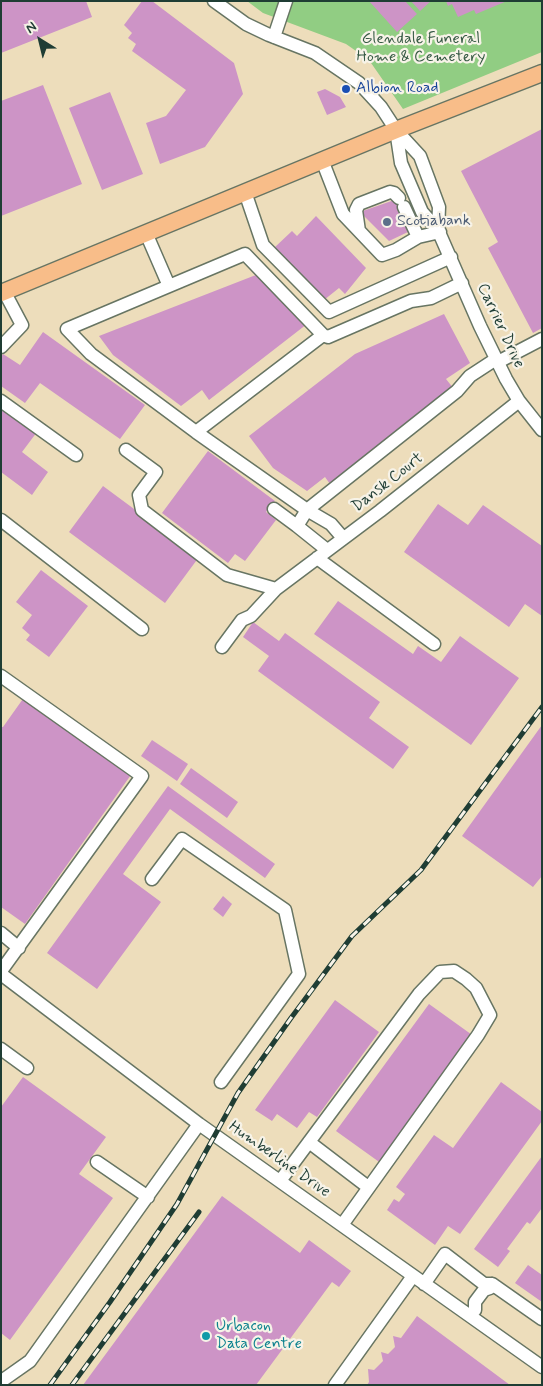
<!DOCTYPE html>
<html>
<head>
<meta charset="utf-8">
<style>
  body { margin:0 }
  #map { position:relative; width:543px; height:1386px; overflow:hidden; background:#edddbb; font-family:Mynerve,sans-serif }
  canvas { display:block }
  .frame { position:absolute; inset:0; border:2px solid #1f3d34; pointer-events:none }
  .north { position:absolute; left:15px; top:15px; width:50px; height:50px; -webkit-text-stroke:4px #f7f3e8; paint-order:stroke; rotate:324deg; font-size:14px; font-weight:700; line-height:20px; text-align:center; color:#1f3d34 }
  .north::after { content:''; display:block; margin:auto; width:18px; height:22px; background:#1f3d34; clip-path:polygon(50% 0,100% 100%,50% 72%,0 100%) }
</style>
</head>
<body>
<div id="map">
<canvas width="543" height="1386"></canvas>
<div class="frame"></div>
<div class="north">N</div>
</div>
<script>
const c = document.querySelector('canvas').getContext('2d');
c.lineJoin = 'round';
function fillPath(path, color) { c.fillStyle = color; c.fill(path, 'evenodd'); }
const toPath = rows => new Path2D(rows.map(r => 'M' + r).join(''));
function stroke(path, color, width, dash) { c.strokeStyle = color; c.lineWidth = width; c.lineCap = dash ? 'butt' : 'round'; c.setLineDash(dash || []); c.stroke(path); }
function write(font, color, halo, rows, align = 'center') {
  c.font = font + ' Mynerve,sans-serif'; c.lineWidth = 4.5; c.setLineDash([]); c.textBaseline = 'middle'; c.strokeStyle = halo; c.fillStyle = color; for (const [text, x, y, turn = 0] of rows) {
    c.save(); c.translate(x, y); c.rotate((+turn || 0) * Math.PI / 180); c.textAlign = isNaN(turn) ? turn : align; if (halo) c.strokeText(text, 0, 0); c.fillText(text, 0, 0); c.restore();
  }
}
fillPath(toPath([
  [247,1,542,1,542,52,403,109,369,60,346,44,263,13]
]), '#91cd83');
fillPath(toPath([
  [1,1,86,1,92,17,1,53],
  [142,1,152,1,234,63,243,94,205,147,160,164,146,123,166,116,186,90,132,51,136,44,128,38,132,33,124,25],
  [369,1,405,1,417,14,397,32],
  [411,1,431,1,420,11],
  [446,1,507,1,476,14,474,10,458,17,452,4,448,6],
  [43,85,82,184,1,216,1,101],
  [325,89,340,97,346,107,327,115,317,92],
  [110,92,143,174,102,190,69,108],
  [542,129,542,328,533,333,488,248,498,242,461,171],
  [403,197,400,209,408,232,389,241,360,212],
  [316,216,366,268,345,294,339,288,324,300,274,248,292,231,297,236],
  [261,273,307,324,209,400,202,390,181,406,113,355,99,336],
  [444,314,470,363,446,379,454,389,330,484,325,477,307,491,273,468,249,436,355,354],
  [43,332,145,405,120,439,40,383,25,403,1,386,1,357,3,354,20,365],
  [1,404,37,432,22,452,48,472,32,495,1,472],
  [208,451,275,501,266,512,276,520,245,561,235,554,228,563,162,513],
  [103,486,199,557,165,603,69,532],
  [438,504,468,525,483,505,542,546,542,616,525,604,509,627,404,552],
  [41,570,88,606,49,657,26,640,30,635,22,628,32,615,16,602],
  [338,601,413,654,418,646,441,662,460,636,519,678,471,745,314,634],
  [253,622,279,641,285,633,380,702,369,718,409,747,393,769,258,671,269,656,243,637],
  [25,696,133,772,25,924,1,907,1,727,3,727],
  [542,725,542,876,533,887,462,836],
  [152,740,188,764,177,781,141,756],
  [191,768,238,802,227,818,180,784],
  [168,786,275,864,265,878,170,809,123,874,161,902,97,989,47,953],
  [223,896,232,904,223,917,213,909],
  [335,1000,379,1032,317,1117,309,1112,297,1128,277,1114,272,1121,255,1110],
  [429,1004,475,1037,382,1164,336,1131],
  [23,1077,106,1137,79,1174,113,1198,10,1340,1,1333,1,1107],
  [501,1082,542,1112,542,1121,460,1234,448,1226,435,1245,387,1210,394,1199,399,1202,405,1194,396,1187,434,1135,453,1148],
  [542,1156,542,1208,530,1224,527,1222,507,1249,510,1251,498,1267,474,1249],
  [222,1196,300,1253,309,1240,351,1271,339,1287,332,1282,256,1385,83,1385],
  [528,1265,542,1275,542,1302,515,1283],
  [417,1316,510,1385,367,1385,369,1382,368,1369,374,1370,383,1361,381,1352,388,1354,395,1347,393,1336,401,1338]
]), '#cd94c6');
const minor = toPath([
  [214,1,246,24,269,35,315,53,359,83,381,107,396,130,420,156,439,207,438,230],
  [274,37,286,1],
  [396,130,401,163,422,212,438,230,480,326,506,379,519,401,542,430],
  [322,160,343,214,382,255,396,250,418,237,440,232],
  [245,192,263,245,329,312,451,257],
  [404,207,418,237],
  [359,231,356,210,359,204,390,192,394,193,399,198],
  [146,233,169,286,67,329,91,354,196,432,323,335,245,254,169,286],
  [323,335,328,337,411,301,431,298,462,283],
  [1,347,22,325,4,291],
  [498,362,542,339],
  [1,401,76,455],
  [196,432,307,510,297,526,327,550],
  [126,450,156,472,139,495,142,510,227,575,276,589],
  [274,509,297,526],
  [1,520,142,629],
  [343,538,331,524,307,510,457,391,470,376,496,359],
  [317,558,434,644],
  [222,647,242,620,251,616,276,589,380,511,519,401],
  [1,676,142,776,1,971],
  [152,879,182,839,285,910,299,974,221,1082],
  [1,933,19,948],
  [1,974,199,1124,542,1367],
  [1,1049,27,1068],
  [309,1142,368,1187],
  [97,1162,148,1197],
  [280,1181,419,994,440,972,454,971,466,979,476,988,490,1015,478,1035,342,1225],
  [424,1284,445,1254,484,1284,492,1284],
  [475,1310,475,1302,484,1290,490,1288,492,1284,542,1319],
  [1,1379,3,1380,30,1361,199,1124],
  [335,1385,413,1276]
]);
const major = toPath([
  [1,293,396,130,542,73]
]);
stroke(minor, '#677563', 15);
stroke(major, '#677563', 19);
stroke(minor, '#fff', 12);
stroke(major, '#f8bd89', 16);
const rail = toPath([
  [50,1385,110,1302,177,1204,238,1093,291,1018,352,936,421,870,542,707],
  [72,1385,199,1212]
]);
stroke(rail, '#1f3d34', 5);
stroke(rail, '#f7f3e8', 3, [9]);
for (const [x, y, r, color] of [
  [346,89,5,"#1a4fb4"],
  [387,222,5,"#5c6f8a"],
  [206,1336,5,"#0f9aa8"]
]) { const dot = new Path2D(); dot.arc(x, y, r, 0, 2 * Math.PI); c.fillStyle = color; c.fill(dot); stroke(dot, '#f7f3e8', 2); }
write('16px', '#365a44', '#f7f3e8', [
  ["Glendale Funeral",421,40],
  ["Home & Cemetery",421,58]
]);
write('16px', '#164399', '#f7f3e8', [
  ["Albion Road",356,89]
], 'left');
write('16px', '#4e5e75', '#f7f3e8', [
  ["Scotiabank",397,222]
], 'left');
write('16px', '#1f3d34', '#f7f3e8', [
  ["Carrier Drive",500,326,65],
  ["Dansk Court",388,483,-38],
  ["Humberline Drive",279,1160,35]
]);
write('16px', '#0d838f', '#f7f3e8', [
  ["Urbacon",216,1327],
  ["Data Centre",216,1345]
], 'left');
</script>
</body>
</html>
